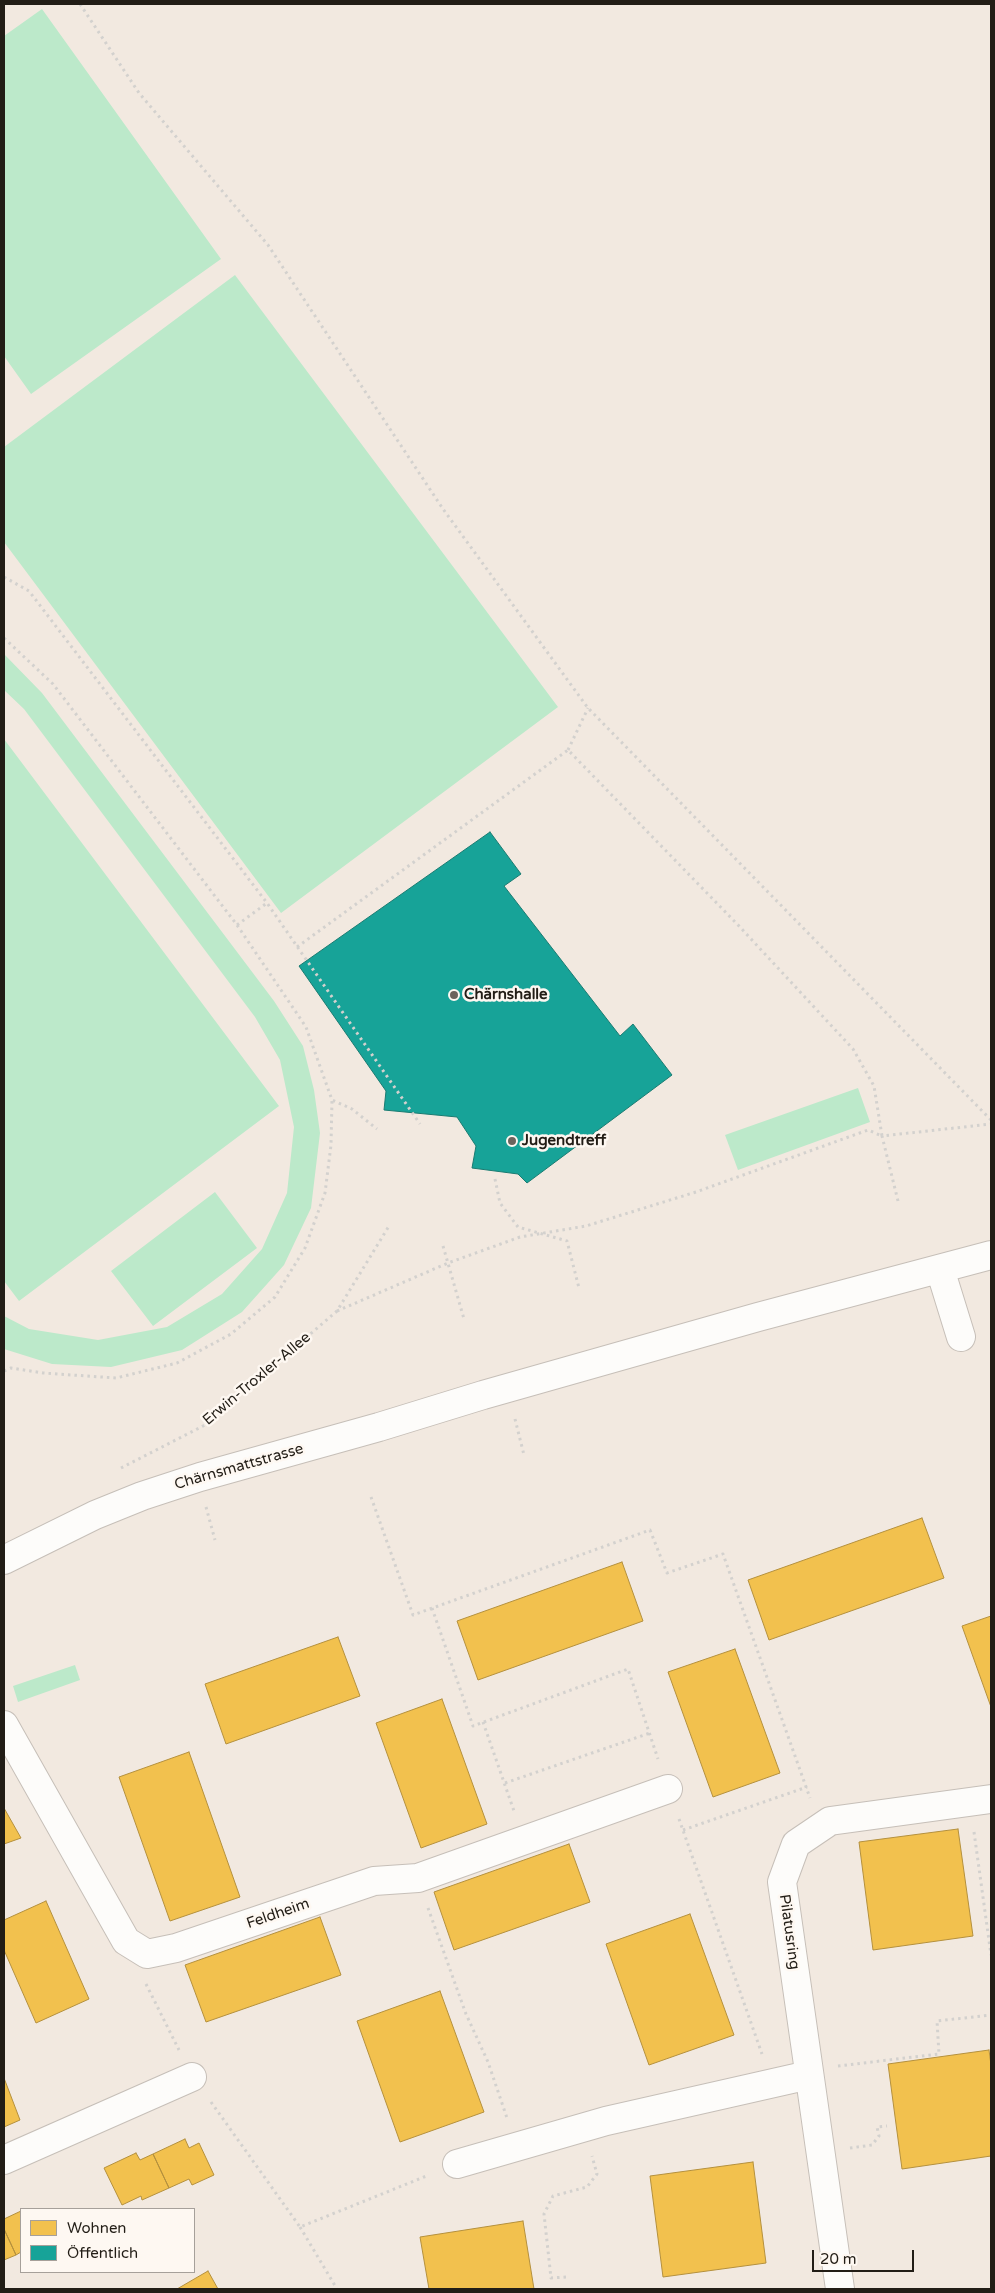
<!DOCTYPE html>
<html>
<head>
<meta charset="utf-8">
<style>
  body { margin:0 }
  #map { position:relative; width:995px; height:2293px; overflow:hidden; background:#f2e9e0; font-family:"Varela Round",sans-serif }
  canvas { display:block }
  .frame { position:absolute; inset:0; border:5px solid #221d16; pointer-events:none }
  .legend { position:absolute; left:20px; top:2208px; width:175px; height:65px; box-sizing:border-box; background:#fef8f2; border:1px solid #a6a09a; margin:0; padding:6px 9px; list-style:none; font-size:15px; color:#221d16 }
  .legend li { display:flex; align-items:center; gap:10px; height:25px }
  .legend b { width:25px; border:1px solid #a6a09a }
  .scale { position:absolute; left:812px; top:2250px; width:102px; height:22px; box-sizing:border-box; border:2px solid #221d16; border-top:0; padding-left:6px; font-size:15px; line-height:18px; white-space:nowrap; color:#221d16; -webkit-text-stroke:4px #fef8f2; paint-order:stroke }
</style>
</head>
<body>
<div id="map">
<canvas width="995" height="2293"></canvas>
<div class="frame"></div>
<ul class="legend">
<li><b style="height:14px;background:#f2c14e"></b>Wohnen</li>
<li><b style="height:14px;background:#17a398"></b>Öffentlich</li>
</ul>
<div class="scale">20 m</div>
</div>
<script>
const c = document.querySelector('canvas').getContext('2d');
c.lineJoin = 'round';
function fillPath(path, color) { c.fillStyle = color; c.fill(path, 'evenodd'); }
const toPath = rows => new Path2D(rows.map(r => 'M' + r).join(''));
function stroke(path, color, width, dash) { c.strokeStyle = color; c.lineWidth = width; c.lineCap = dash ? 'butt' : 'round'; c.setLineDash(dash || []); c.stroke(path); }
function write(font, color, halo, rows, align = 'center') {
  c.font = font + ' "Varela Round",sans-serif'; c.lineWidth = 5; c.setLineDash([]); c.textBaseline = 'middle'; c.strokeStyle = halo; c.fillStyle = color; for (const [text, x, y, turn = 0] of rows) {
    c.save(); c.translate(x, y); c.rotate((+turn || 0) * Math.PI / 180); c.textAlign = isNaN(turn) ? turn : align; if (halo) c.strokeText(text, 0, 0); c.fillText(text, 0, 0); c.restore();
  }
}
fillPath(toPath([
  [42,9,221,259,31,394,4,356,4,36],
  [235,275,558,707,281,913,4,542,4,447],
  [4,654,42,693,274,1001,303,1046,314,1090,320,1133,311,1208,284,1265,242,1312,182,1350,111,1367,52,1364,4,1349,4,1316,29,1329,98,1340,167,1327,222,1294,262,1249,287,1193,294,1127,280,1060,255,1017,24,709,4,690],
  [4,739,279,1106,19,1301,4,1281],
  [858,1088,870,1122,738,1170,725,1135],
  [215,1192,257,1248,153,1326,111,1271],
  [75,1665,80,1680,18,1702,13,1686]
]), '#bce9ca');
const homes = toPath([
  [922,1518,944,1578,769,1640,748,1580,922,1518],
  [622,1562,643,1621,478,1680,457,1621,622,1562],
  [991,1616,991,1707,962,1626,991,1616],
  [338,1637,360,1696,226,1744,205,1684,338,1637],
  [735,1649,780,1773,713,1797,668,1672,735,1649],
  [442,1699,487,1824,421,1848,376,1723,442,1699],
  [189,1752,240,1897,170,1921,119,1777,189,1752],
  [4,1808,21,1838,4,1844,4,1808],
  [958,1829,973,1936,873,1950,859,1842,958,1829],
  [569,1844,590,1902,454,1950,434,1892,569,1844],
  [46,1901,89,1999,36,2023,4,1950,4,1920,46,1901],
  [690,1914,734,2035,649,2065,606,1944,690,1914],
  [320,1917,341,1975,206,2022,185,1965,320,1917],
  [440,1991,484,2112,400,2142,357,2021,440,1991],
  [989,2050,991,2065,991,2156,902,2169,888,2064,989,2050],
  [4,2078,20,2120,4,2127,4,2078],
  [185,2139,189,2148,199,2143,214,2175,192,2185,189,2179,169,2188,153,2154,185,2139],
  [136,2153,140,2160,153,2154,169,2188,142,2200,141,2196,122,2205,104,2168,136,2153],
  [753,2162,766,2263,663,2277,650,2176,753,2162],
  [21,2211,21,2252,16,2255,4,2229,4,2219,21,2211],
  [523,2221,534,2289,429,2289,420,2237,523,2221],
  [4,2229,16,2255,4,2260,4,2229],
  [208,2271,218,2289,177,2289,208,2271]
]);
fillPath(homes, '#f2c14e');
stroke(homes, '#b4903d', 1);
const public = toPath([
  [490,832,521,874,504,886,620,1036,633,1024,672,1075,527,1183,518,1174,472,1168,476,1146,457,1117,384,1110,386,1091,299,966,490,832]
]);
fillPath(public, '#17a398');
stroke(public, '#1a7b71', 1);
const minor = toPath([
  [940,1269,961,1337],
  [4,1560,95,1515,142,1496,200,1477,379,1427,483,1395,758,1317,991,1255],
  [4,1725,126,1941,147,1954,176,1948,374,1881,418,1878,668,1789],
  [4,2160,192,2077],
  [457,2164,606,2121,809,2075],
  [840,2289,782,1882,796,1844,830,1821,991,1799]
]);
stroke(minor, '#c6bfb8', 30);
stroke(toPath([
  [80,4,139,93,268,245,443,509,588,708,991,1120],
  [4,577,29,591,267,903,420,1124],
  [4,638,53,684,237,925,306,1027,332,1100,352,1109,377,1129],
  [568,750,588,708],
  [237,925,267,903],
  [297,947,568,750,739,926,853,1049,874,1086,882,1136],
  [495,1179,500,1203,518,1227,567,1241,579,1288],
  [898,1201,882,1136,991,1124],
  [443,1246,464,1319],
  [337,1311,448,1263,520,1237,586,1226,696,1192,868,1130,882,1136],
  [4,1371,11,1368,43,1373,116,1378,177,1363,231,1334,275,1297,305,1248,325,1193,331,1145,332,1100],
  [515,1419,524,1455],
  [121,1468,205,1425,337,1311,389,1226],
  [371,1497,413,1615,650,1530,667,1573,723,1554,810,1798],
  [206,1507,215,1540],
  [432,1608,473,1726,628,1669,658,1759],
  [483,1722,514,1811],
  [505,1783,650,1733],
  [679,1819,762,2054],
  [683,1830,807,1787],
  [974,1832,991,1955],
  [428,1908,466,2014,488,2062,507,2118],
  [146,1984,179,2050],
  [838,2066,939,2054,937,2021,991,2015],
  [211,2102,300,2227,429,2175],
  [850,2148,872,2145,879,2136,877,2127,887,2126],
  [300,2227,337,2289],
  [566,2277,551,2278,544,2214,553,2196,587,2187,597,2174,592,2156]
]), '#d3d1ce', 3, [2.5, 4]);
stroke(minor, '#fdfcfa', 28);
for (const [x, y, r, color] of [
  [454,995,5,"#6b645d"],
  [512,1141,5,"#6b645d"]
]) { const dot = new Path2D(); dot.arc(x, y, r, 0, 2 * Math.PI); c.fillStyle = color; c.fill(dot); stroke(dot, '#fef8f2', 2); }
write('bold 15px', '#221d16', '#fef8f2', [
  ["Chärnshalle",464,995],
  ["Jugendtreff",522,1141]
], 'left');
write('15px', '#221d16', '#fef8f2', [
  ["Erwin-Troxler-Allee",257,1379,-40],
  ["Chärnsmattstrasse",239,1467,-16],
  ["Feldheim",278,1914,-19],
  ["Pilatusring",789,1932,82]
]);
</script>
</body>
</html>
